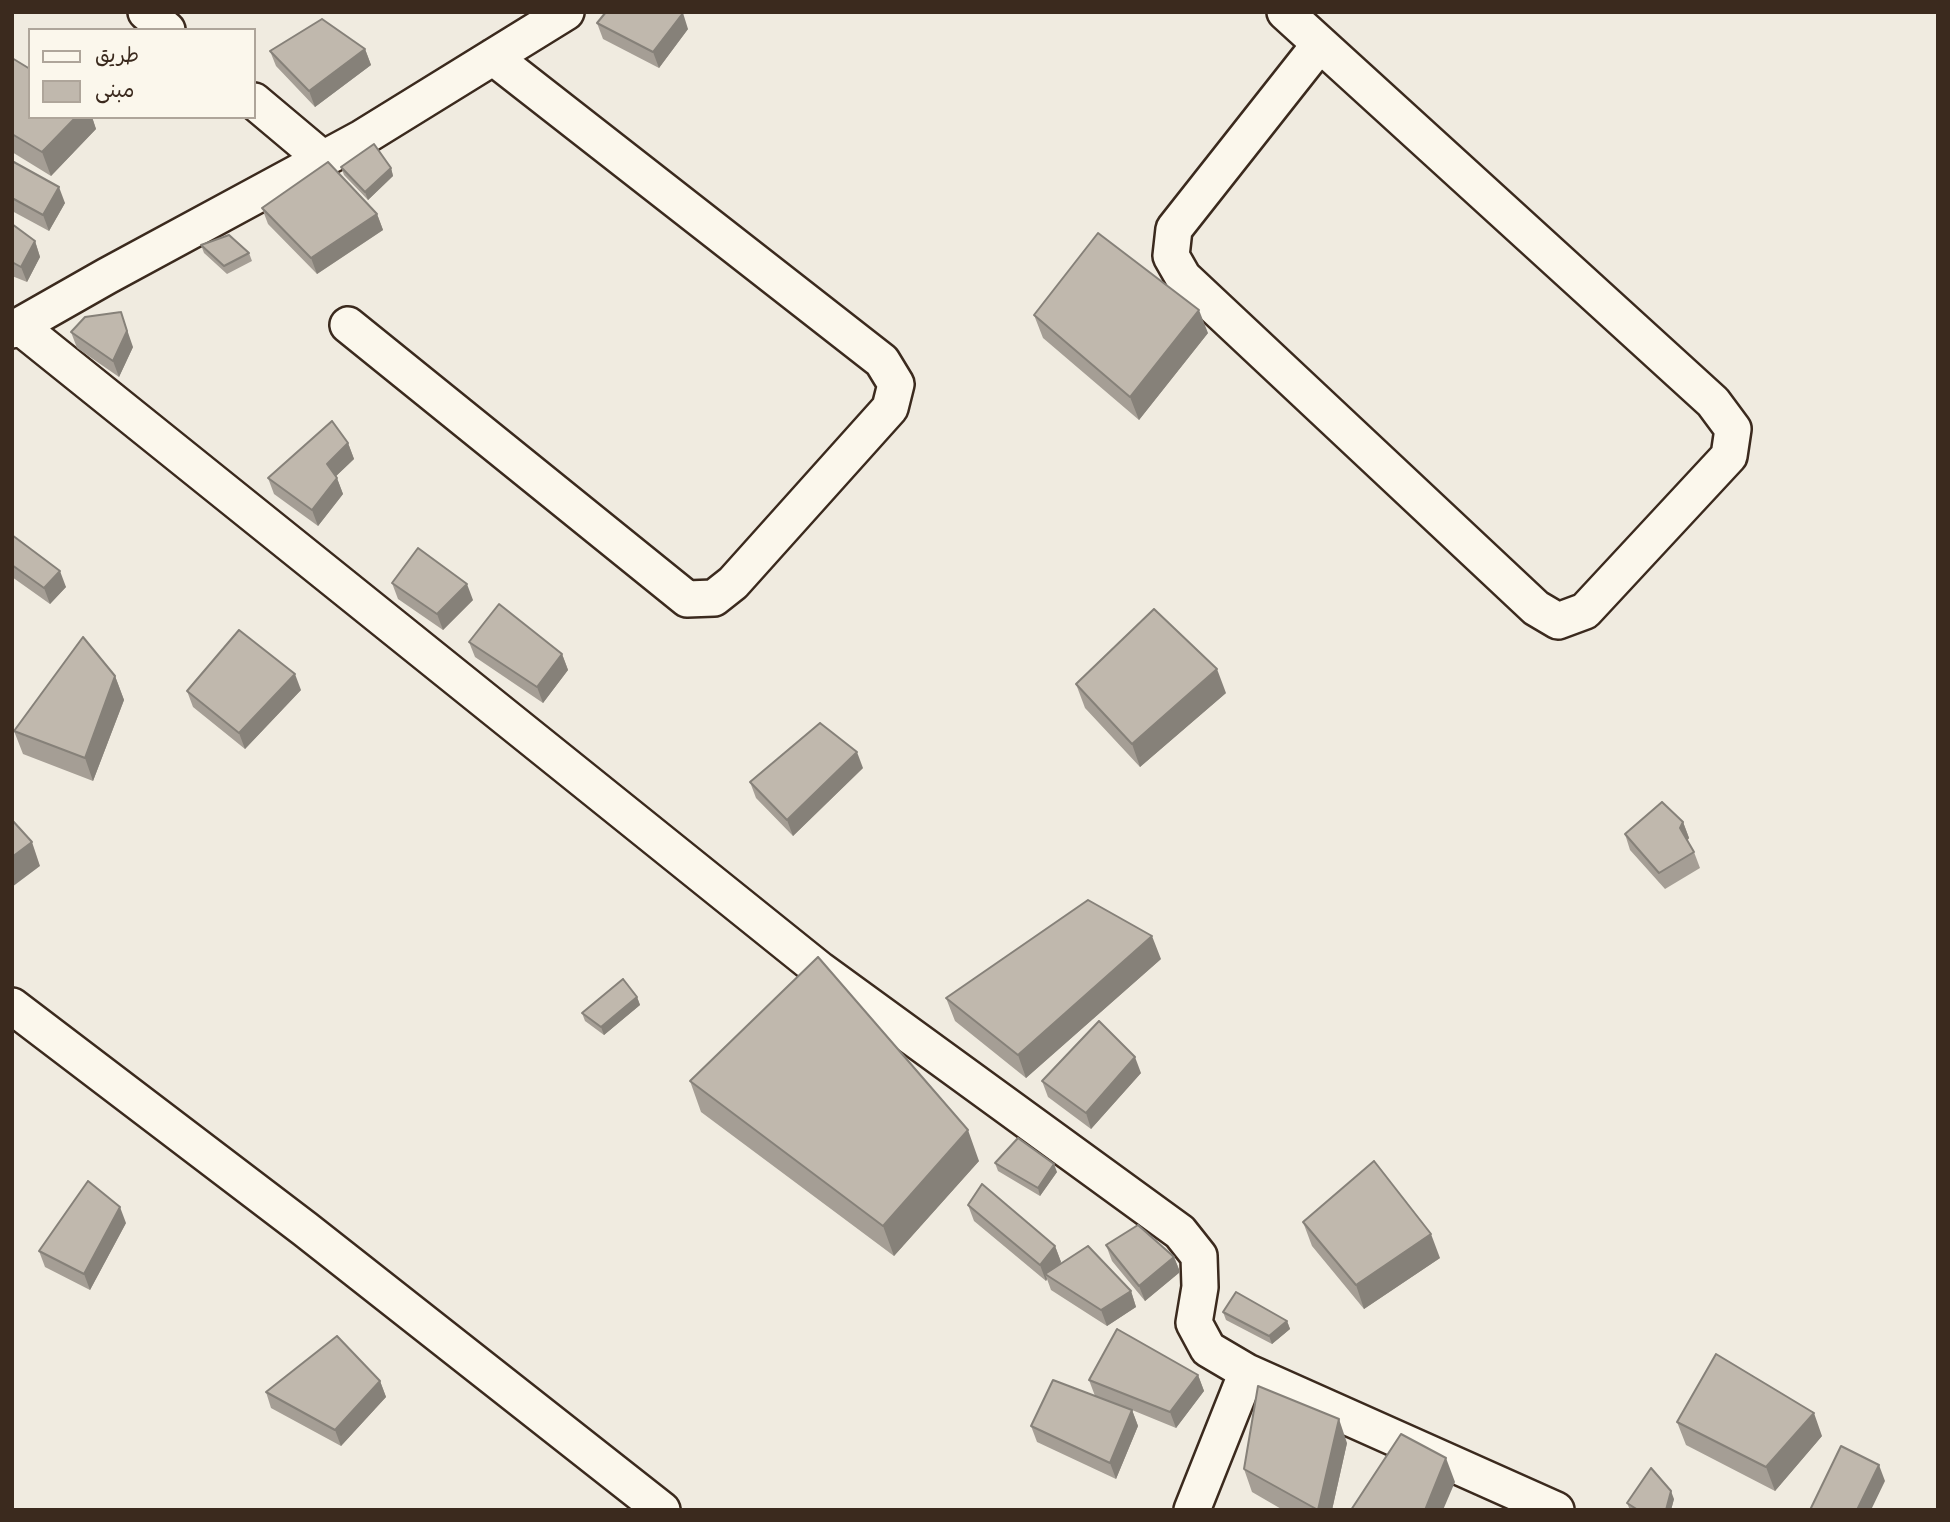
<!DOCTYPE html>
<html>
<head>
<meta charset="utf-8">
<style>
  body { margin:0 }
  #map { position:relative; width:1950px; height:1522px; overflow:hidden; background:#f0ebe0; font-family:"Architects Daughter","Playpen Sans Arabic",sans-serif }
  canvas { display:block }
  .frame { position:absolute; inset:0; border:14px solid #3b2a1e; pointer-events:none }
  .legend { position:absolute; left:28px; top:28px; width:228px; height:91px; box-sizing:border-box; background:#fbf7ec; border:2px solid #aea59a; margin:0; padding:9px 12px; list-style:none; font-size:21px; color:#3b2a1e }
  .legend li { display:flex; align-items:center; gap:14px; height:35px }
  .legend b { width:35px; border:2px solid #aea59a }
</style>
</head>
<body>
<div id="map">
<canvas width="1950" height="1522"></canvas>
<div class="frame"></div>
<ul class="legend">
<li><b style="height:9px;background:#fbf7ec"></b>طريق</li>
<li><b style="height:19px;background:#c0b8ad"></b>مبنى</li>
</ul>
</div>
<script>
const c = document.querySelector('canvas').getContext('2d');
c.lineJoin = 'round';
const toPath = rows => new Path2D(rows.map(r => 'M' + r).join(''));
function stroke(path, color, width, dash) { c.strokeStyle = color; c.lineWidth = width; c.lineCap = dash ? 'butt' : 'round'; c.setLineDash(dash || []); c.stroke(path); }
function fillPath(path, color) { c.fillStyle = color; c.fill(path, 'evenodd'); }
const minor = toPath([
  [146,12,167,30],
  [1285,12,1713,402,1733,429,1729,456,1585,611,1558,621,1536,608,1183,277,1171,256,1174,229,1320,44],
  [254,101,323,159],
  [348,325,687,599,714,598,733,583,890,408,896,384,882,361,493,57],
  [19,326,820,970,1180,1232,1199,1256,1200,1287,1194,1323,1208,1349,1247,1372,1556,1510],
  [12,330,107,276,362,138,566,12],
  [12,1006,305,1229,662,1510],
  [1192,1510,1247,1372]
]);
stroke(minor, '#3b2a1e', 40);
stroke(minor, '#fbf7ec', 35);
fillPath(toPath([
  [597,23,688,29,659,68,603,39],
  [365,49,371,65,315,107,276,66,270,51],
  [12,58,30,117,92,117,96,129,51,176,12,152],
  [12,161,65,203,49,231,12,211],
  [341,167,391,168,393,176,368,200,344,175],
  [262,208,377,214,383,230,317,274,268,224],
  [12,224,35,241,40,257,27,282,12,276],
  [201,245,249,253,252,261,227,274,204,253],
  [1034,315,1208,333,1139,420,1043,338],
  [71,332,133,347,119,377,77,348],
  [348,443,354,459,336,476,343,494,318,526,274,494,268,478],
  [12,535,66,587,50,604,12,577],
  [392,583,473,600,443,630,398,599],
  [469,642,562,654,568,670,543,703,475,657],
  [115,676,124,700,93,781,23,754,14,731],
  [1076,684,1226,693,1140,767,1085,708],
  [301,690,245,749,193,707,187,691],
  [863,768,793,836,756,798,750,782],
  [1683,822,1689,838,1687,841,1694,852,1700,868,1665,889,1630,850,1625,834],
  [1161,959,1026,1078,955,1021,946,998],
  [637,997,640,1005,604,1035,585,1021,582,1013],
  [1141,1073,1091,1129,1048,1097,1042,1081],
  [690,1081,979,1161,894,1256,701,1112],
  [995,1163,1057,1172,1040,1196,998,1171],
  [968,1205,1055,1246,1061,1262,1057,1267,1131,1291,1136,1307,1107,1326,1051,1290,1047,1279,1046,1281,974,1221],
  [1303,1222,1440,1258,1364,1309,1312,1246],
  [126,1223,90,1290,45,1267,39,1251],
  [1106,1245,1174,1257,1180,1272,1145,1301,1112,1261],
  [1223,1312,1287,1321,1290,1329,1272,1344,1226,1320],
  [1198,1375,1204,1391,1176,1428,1132,1410,1138,1426,1116,1479,1037,1442,1031,1426,1095,1396,1089,1380],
  [380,1381,386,1397,341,1446,271,1408,266,1392],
  [1677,1422,1822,1436,1775,1491,1686,1445],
  [1347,1443,1332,1510,1283,1510,1252,1492,1244,1469],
  [1674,1499,1671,1510,1630,1510,1627,1503]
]), '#a59e95');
fillPath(toPath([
  [683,13,688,29,659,68,653,52],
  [365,49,371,65,315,107,309,91],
  [76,117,92,117,96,129,51,176,42,152],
  [391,168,393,176,368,200,365,192],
  [59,187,65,203,49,231,43,215],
  [377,214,383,230,317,274,311,258],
  [35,241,40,257,27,282,21,267],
  [1199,310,1208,333,1139,420,1130,397],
  [121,312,133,347,119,377,113,361],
  [348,443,354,459,333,479,327,464],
  [337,478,343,494,318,526,312,510],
  [60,571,66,587,50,604,44,588],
  [467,584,473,600,443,630,437,614],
  [562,654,568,670,543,703,537,687],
  [1217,669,1226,693,1140,767,1132,744],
  [295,674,301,690,245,749,239,733],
  [115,676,124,700,93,781,85,758],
  [857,752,863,768,793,836,787,820],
  [1683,822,1689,838,1685,844,1680,828],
  [32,842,40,866,12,887,12,857],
  [1152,936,1161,959,1026,1078,1018,1055],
  [637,997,640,1005,604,1035,601,1027],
  [1135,1057,1141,1073,1091,1129,1086,1113],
  [968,1130,979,1161,894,1256,883,1226],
  [1054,1164,1057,1172,1040,1196,1038,1188],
  [120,1207,126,1223,90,1290,84,1274],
  [1431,1234,1440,1258,1364,1309,1356,1285],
  [1055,1246,1061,1262,1049,1277,1045,1274,1047,1279,1046,1281,1040,1265],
  [1174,1257,1180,1272,1145,1301,1139,1286],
  [1131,1291,1136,1307,1107,1326,1101,1310],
  [1287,1321,1290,1329,1272,1344,1269,1336],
  [1198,1375,1204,1391,1176,1428,1170,1412],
  [380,1381,386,1397,341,1446,335,1430],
  [1132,1410,1138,1426,1116,1479,1110,1463],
  [1814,1413,1822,1436,1775,1491,1766,1467],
  [1339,1419,1347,1443,1332,1510,1318,1510],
  [1446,1458,1455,1482,1443,1510,1425,1510],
  [1879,1465,1885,1481,1871,1510,1857,1510],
  [1671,1491,1674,1499,1671,1510,1666,1510]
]), '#868179');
const building = toPath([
  [606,12,681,12,683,13,653,52,597,23,606,12],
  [322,19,365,49,309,91,270,51,322,19],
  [12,58,30,69,30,117,76,117,42,152,12,134,12,58],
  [374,144,391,168,365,192,341,167,374,144],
  [12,161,59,187,43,215,12,198,12,161],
  [328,162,377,214,311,258,262,208,328,162],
  [12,224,35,241,21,267,12,262,12,224],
  [1098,233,1199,310,1130,397,1034,315,1098,233],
  [229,235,249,253,224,266,201,245,229,235],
  [121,312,127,331,113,361,71,332,85,317,121,312],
  [332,421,348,443,327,464,337,478,312,510,268,478,332,421],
  [12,535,60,571,44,588,12,565,12,535],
  [418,548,467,584,437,614,392,583,418,548],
  [499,604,562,654,537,687,469,642,499,604],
  [1154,609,1217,669,1132,744,1076,684,1154,609],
  [239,630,295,674,239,733,187,691,239,630],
  [83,637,115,676,85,758,14,731,83,637],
  [820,723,857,752,787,820,750,782,820,723],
  [1662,802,1683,822,1680,828,1694,852,1659,873,1625,834,1662,802],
  [12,820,32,842,12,857,12,820],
  [1088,900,1152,936,1018,1055,946,998,1088,900],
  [818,957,968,1130,883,1226,690,1081,818,957],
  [623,979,637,997,601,1027,582,1013,623,979],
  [1099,1021,1135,1057,1086,1113,1042,1081,1099,1021],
  [1018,1138,1054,1164,1038,1188,995,1163,1018,1138],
  [1374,1161,1431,1234,1356,1285,1303,1222,1374,1161],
  [88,1181,120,1207,84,1274,39,1251,88,1181],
  [982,1184,1055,1246,1040,1265,968,1205,982,1184],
  [1138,1225,1174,1257,1139,1286,1106,1245,1138,1225],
  [1088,1246,1131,1291,1101,1310,1045,1274,1088,1246],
  [1236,1292,1287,1321,1269,1336,1223,1312,1236,1292],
  [1117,1329,1198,1375,1170,1412,1089,1380,1117,1329],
  [337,1336,380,1381,335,1430,266,1392,337,1336],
  [1716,1354,1814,1413,1766,1467,1677,1422,1716,1354],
  [1053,1380,1132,1410,1110,1463,1031,1426,1053,1380],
  [1258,1386,1339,1419,1318,1510,1244,1469,1258,1386],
  [1401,1434,1446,1458,1425,1510,1351,1510,1401,1434],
  [1841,1446,1879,1465,1857,1510,1810,1510,1841,1446],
  [1651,1468,1671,1491,1666,1510,1638,1510,1627,1503,1651,1468]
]);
fillPath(building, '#c0b8ad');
stroke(building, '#868179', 2);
</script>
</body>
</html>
